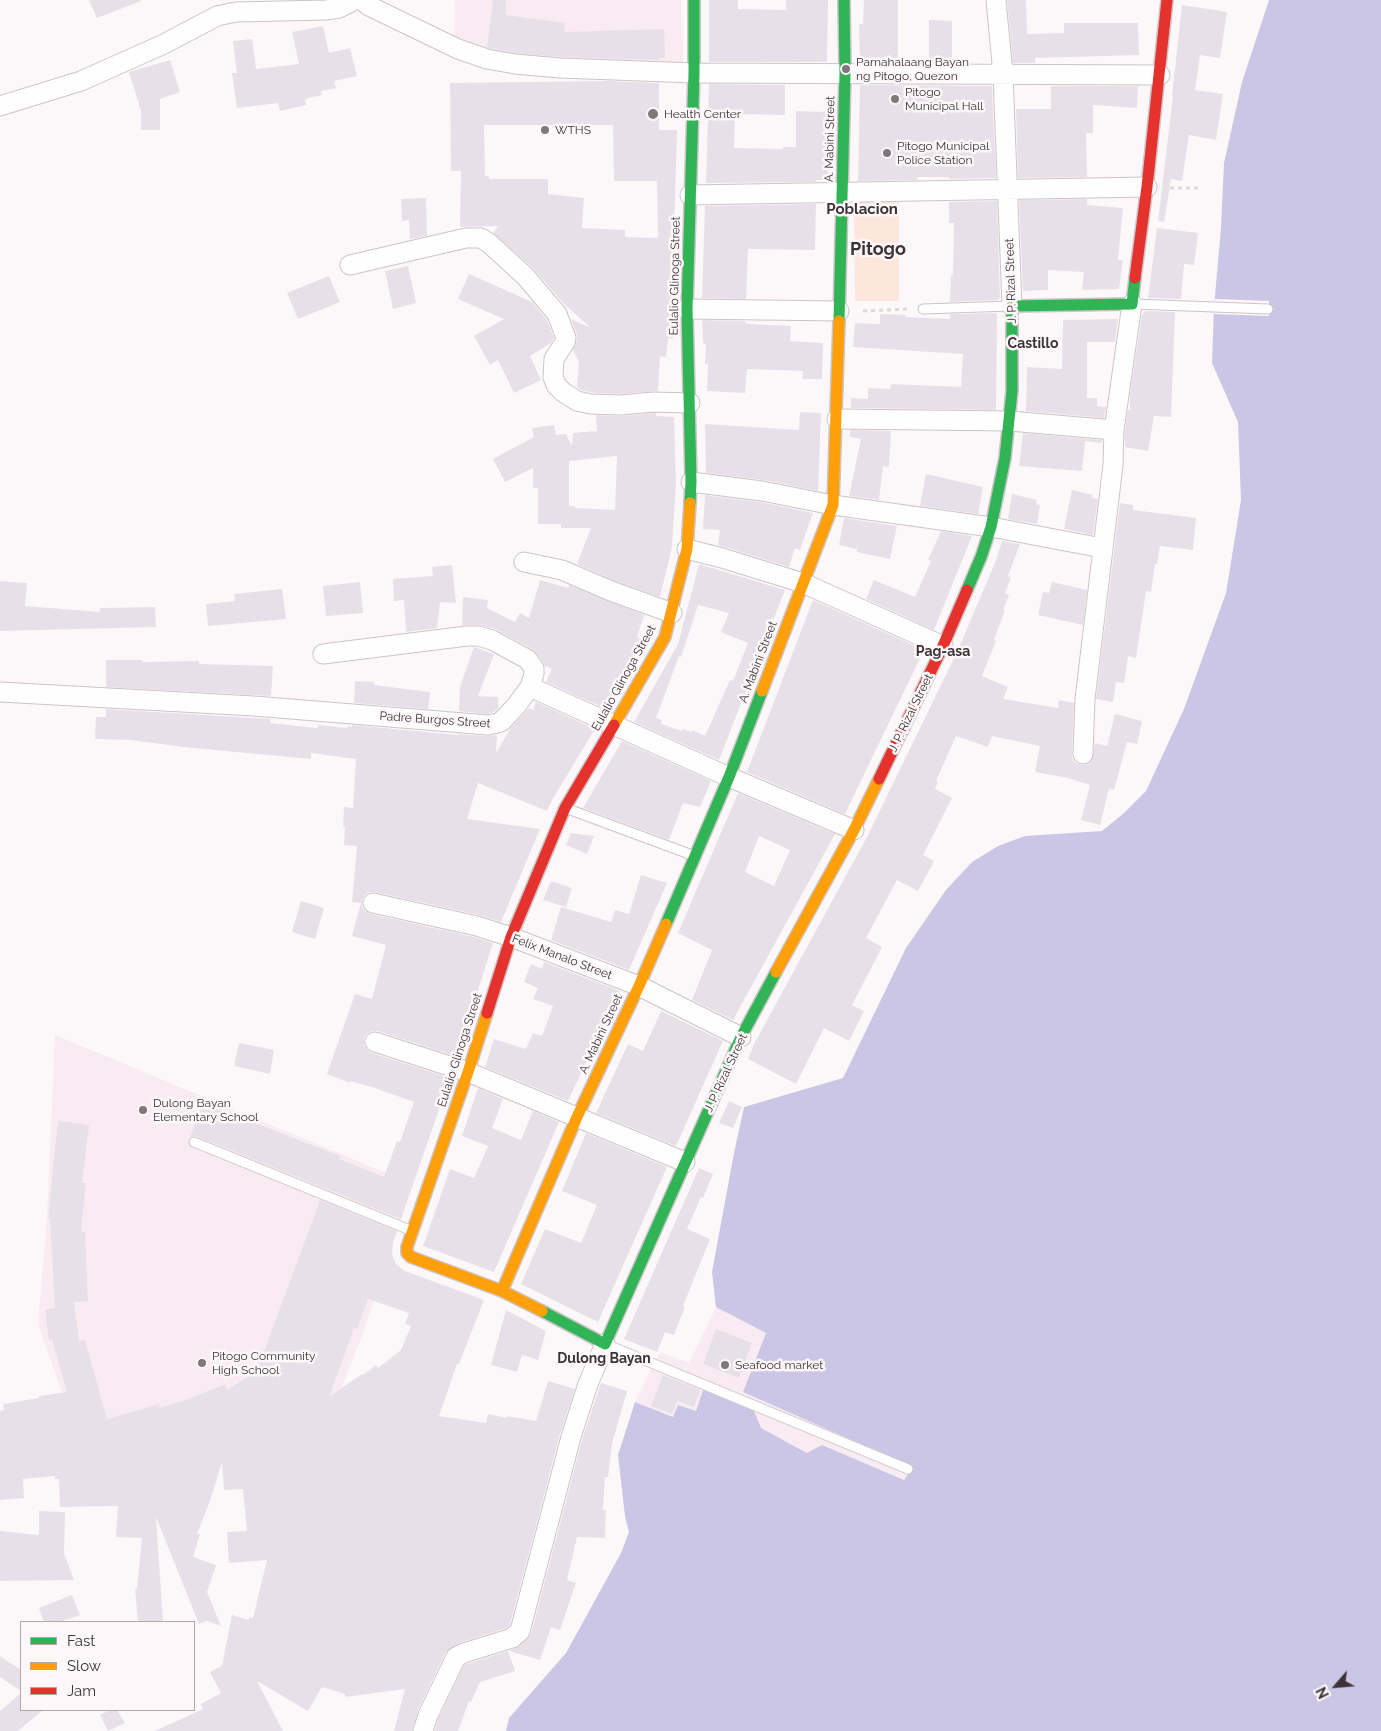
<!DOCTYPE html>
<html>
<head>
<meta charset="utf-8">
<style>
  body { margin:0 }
  #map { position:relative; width:1381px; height:1731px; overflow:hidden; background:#fcf8fa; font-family:Raleway,sans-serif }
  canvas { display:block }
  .legend { position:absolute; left:20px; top:1621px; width:175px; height:90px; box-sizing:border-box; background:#fdf7f9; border:1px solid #b0a9ab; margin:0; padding:6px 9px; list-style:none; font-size:15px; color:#3d3337 }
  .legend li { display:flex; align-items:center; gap:10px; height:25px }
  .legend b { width:25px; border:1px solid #b0a9ab }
  .north { position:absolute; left:1311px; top:1661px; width:50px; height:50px; -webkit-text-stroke:4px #fdf7f9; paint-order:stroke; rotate:243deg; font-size:14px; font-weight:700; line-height:20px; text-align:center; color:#3d3337 }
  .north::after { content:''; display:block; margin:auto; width:18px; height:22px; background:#3d3337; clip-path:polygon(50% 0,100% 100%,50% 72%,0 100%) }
</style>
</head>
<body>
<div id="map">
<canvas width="1381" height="1731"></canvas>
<ul class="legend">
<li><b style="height:6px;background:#30b455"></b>Fast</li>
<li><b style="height:6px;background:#ff9f0a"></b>Slow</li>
<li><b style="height:6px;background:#e5322d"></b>Jam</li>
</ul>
<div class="north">N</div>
</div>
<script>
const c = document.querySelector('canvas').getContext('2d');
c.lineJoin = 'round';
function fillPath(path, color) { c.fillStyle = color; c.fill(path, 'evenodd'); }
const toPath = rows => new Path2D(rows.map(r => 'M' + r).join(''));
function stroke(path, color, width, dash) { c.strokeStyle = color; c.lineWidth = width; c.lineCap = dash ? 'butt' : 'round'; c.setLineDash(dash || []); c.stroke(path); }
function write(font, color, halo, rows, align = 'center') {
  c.font = font + ' Raleway,sans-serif'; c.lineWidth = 5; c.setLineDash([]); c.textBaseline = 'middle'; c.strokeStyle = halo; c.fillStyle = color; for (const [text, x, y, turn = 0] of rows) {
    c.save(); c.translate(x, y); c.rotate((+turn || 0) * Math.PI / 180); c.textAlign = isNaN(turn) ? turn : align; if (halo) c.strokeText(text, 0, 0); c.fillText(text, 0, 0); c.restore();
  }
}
fillPath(toPath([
  [455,0,682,0,683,66,560,66,454,45],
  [55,1035,413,1184,363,1333,339,1394,323,1443,89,1470,38,1324,47,1219],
  [716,1307,766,1333,743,1392,914,1466,904,1480,822,1445,808,1453,761,1428,703,1390,696,1411,673,1417,635,1402,660,1352,689,1363]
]), '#f9ebf2');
fillPath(toPath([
  [854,202,899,202,899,301,855,301]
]), '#fde6dc');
fillPath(toPath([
  [1269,0,1381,0,1381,1731,506,1731,509,1718,566,1653,621,1553,629,1532,625,1516,618,1455,635,1402,673,1417,678,1405,696,1411,703,1390,754,1411,761,1428,807,1453,822,1445,904,1480,913,1467,743,1392,766,1333,716,1307,712,1272,734,1153,744,1107,843,1078,906,948,946,890,972,862,998,846,1025,836,1102,831,1124,813,1146,791,1184,709,1226,593,1241,500,1238,422,1212,363,1214,307,1221,228,1224,163,1242,82]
]), '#cbc6e6');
fillPath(toPath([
  [1215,299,1269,301,1269,316,1214,314]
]), '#fcf8fa');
fillPath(toPath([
  [89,0,140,0,141,1,97,18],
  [493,0,506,0,506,15,565,23,564,32,664,29,665,58,659,58,659,60,561,57,516,53,490,48,487,47],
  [709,0,738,0,738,9,786,10,786,0,828,0,827,62,709,62],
  [864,0,898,0,898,63,860,62,859,24,863,24],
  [1007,0,1026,0,1027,34,1064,33,1064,23,1138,23,1139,55,1035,58,1035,63,1013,63],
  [1182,5,1227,12,1220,58,1200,55,1195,90,1223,94,1216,140,1189,135,1182,181,1171,179,1164,222,1158,221,1173,96,1172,96],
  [929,20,952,21,952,63,929,63],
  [323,26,329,53,350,48,357,76,334,81,336,88,321,91,322,95,305,99,306,105,280,111,278,103,237,108,232,73,237,73,233,41,252,39,256,69,299,64,292,32],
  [170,60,180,92,160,99,160,130,141,130,141,111,129,72],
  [607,81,659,83,659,130,677,130,672,309,673,339,668,338,666,357,660,356,658,391,620,394,595,393,581,390,577,387,579,362,573,350,577,341,577,335,571,319,591,328,564,304,534,269,493,233,498,226,460,227,461,171,451,171,450,83],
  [484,125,613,125,614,181,657,181,658,238,625,237,625,230,582,228,584,198,548,194,548,179,489,179,489,176,485,176],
  [709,84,785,85,785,115,735,114,734,148,783,149,783,147,796,147,796,111,829,112,828,180,816,180,816,182,706,183],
  [860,85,992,86,996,178,949,179,949,177,917,177,917,180,858,181],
  [1051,86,1138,86,1137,108,1093,105,1093,133,1086,133,1087,177,1018,178,1016,109,1051,109],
  [426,198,427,236,410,239,409,220,402,221,401,199],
  [1087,199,1087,205,1123,208,1118,260,1123,260,1119,289,1082,290,1084,272,1048,270,1048,290,1023,291,1019,200],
  [997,201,1000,297,998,300,950,302,951,275,953,275,954,223,949,223,949,202],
  [816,204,815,250,748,249,746,299,702,298,705,206],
  [1157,228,1198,233,1194,265,1184,264,1181,299,1148,298],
  [408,266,416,303,393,309,385,271],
  [469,274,532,302,547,320,554,338,551,343,530,356,541,380,514,393,498,360,490,365,474,336,504,319,458,299],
  [329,276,340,302,298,319,287,293],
  [1145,311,1175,312,1171,417,1154,416,1148,451,1125,447,1125,431,1128,410,1130,410,1130,395,1142,315],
  [997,313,996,410,851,408,851,398,868,399,868,388,890,389,891,384,961,387,963,354,853,347,855,323,880,324,880,314,906,315,905,317,950,319,950,314],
  [1118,319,1115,342,1087,342,1087,398,1097,398,1097,406,1106,407,1104,418,1026,411,1027,367,1062,369,1063,320],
  [702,320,745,321,745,323,749,324,791,326,790,341,823,343,822,379,802,379,803,371,747,369,745,393,707,391,708,364,705,364,706,344,703,343],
  [800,412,821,413,818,491,764,480,706,473,705,424,799,430],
  [654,413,656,413,656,416,674,417,676,482,672,547,660,597,615,581,577,564,591,528,561,528,561,524,538,524,538,488,533,488,533,468,505,482,493,459,534,437,532,428,554,425,556,435,566,434,572,446,573,433,597,431,596,415,621,416],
  [617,456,615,510,575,508,575,506,569,506,569,461],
  [850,430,891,431,889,467,883,466,879,500,849,496,861,439,850,437],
  [1023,433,1102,440,1102,443,1085,441,1082,471,1019,466],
  [926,474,983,487,978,514,920,506],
  [1072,490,1093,495,1092,498,1098,499,1093,535,1064,529],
  [1012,494,1037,500,1036,504,1040,505,1037,524,1008,519],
  [705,495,760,502,813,513,800,550,795,548,789,567,718,545,720,530,703,529],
  [1120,503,1133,505,1133,510,1196,518,1193,550,1160,546,1157,564,1155,564,1151,592,1146,591,1136,658,1128,656,1124,683,1116,682,1113,702,1096,699],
  [844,518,897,526,890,559,857,552,857,549,839,545],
  [941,531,972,536,934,630,866,599,874,580,915,597,931,561,928,560],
  [1002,541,1020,544,1008,576,1011,577,1005,593,1009,595,1003,610,1005,610,994,640,996,641,982,676,1008,687,1003,699,1058,708,1059,700,1074,703,1072,754,1073,760,1077,764,1083,765,1088,764,1092,760,1095,743,1107,746,1115,714,1142,721,1137,744,1127,742,1114,790,1109,789,1100,825,1081,820,1090,785,1068,778,1035,772,1040,746,992,736,988,747,956,736,936,781,938,782,935,789,952,798,923,855,934,861,918,891,897,880,866,938,882,947,852,1005,864,1011,849,1041,824,1028,796,1084,748,1059,754,1044,867,837,957,652,995,563],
  [699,564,785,590,719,760,634,722,678,644],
  [698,605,729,613,721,632,748,643,733,681,730,680,705,736,692,730,692,732,683,729,682,731,661,724,662,720,656,718,679,656,677,656,681,657],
  [452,565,456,603,440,602,437,628,406,632,404,600,394,601,393,579,433,576,432,567],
  [540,580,568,588,569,585,644,615,637,637,646,641,606,709,546,682,552,669,544,665,543,661,532,649,495,629,478,625,462,625,463,597,488,600,487,608,515,622,520,613,529,618],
  [0,581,27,583,25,606,100,612,100,608,155,607,156,627,0,631],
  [360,582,363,613,326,616,323,586],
  [1052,582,1087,590,1083,625,1038,615,1043,592,1049,593],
  [282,589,286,619,208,626,206,604,235,601,234,594],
  [813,600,924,650,845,814,747,772],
  [474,647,494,654,478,696,498,697,498,709,494,712,487,714,459,711,460,687],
  [106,660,142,660,142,662,199,661,199,664,273,666,271,696,106,687],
  [355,681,374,682,374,685,430,692,428,709,354,703],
  [536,702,595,729,552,800,547,811,478,783,467,819,540,829,501,922,479,915,375,892,369,892,365,895,362,900,362,907,366,912,371,914,474,937,493,943,457,1057,378,1031,372,1031,367,1034,364,1038,364,1045,367,1050,372,1053,450,1078,401,1219,196,1136,190,1137,203,1103,340,1156,339,1159,384,1177,397,1141,400,1142,414,1102,375,1088,351,1081,350,1083,327,1074,355,994,372,999,386,945,352,936,361,903,352,902,357,846,344,845,345,827,343,827,344,807,353,808,356,759,311,753,311,759,183,747,131,740,95,739,96,717,106,717,106,709,271,719,270,723,317,728,318,725,347,728,348,726,352,727,352,725,458,735,458,734,487,736,497,735,496,753,510,729,529,708,533,710],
  [622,741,711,781,700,807,683,803,669,840,583,808],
  [738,793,835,834,733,1020,692,1000,712,950,678,933],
  [759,836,790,850,774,886,745,872],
  [571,833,594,836,587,854,566,845],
  [641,875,667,883,629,970,551,940,561,907,611,922,615,910,629,914],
  [551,881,572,888,566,907,543,900],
  [301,901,324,908,315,939,292,932],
  [544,962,620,991,568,1101,485,1067,494,1039,526,1049,533,1033,542,1036,553,1006,533,999,538,988,524,982,531,964,542,969],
  [661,1011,723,1041,676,1146,596,1113,628,1044,643,1051],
  [239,1043,274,1050,270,1074,234,1066],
  [478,1088,503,1099,492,1128,521,1140,533,1111,559,1122,494,1272,423,1246,450,1169,474,1178,488,1146,462,1136],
  [729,1101,742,1107,733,1128,719,1123],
  [58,1121,89,1125,82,1183,86,1183,81,1232,85,1232,88,1301,74,1302,79,1341,85,1340,107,1419,159,1404,160,1408,189,1399,225,1384,227,1390,257,1371,320,1200,397,1231,393,1242,392,1254,396,1264,405,1271,484,1300,459,1364,457,1364,439,1416,486,1423,488,1414,507,1418,507,1416,536,1421,548,1381,575,1389,560,1434,510,1625,506,1628,459,1643,446,1652,418,1710,412,1731,394,1731,405,1689,345,1697,345,1694,322,1687,308,1711,257,1681,283,1731,155,1731,203,1709,201,1704,221,1693,210,1672,222,1666,232,1615,249,1620,249,1617,253,1618,267,1560,229,1563,227,1532,247,1531,243,1489,224,1490,222,1462,210,1501,197,1534,200,1534,193,1557,216,1565,207,1592,221,1626,207,1621,199,1624,156,1517,163,1622,138,1622,135,1589,137,1589,142,1538,116,1537,118,1506,60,1507,59,1479,55,1479,55,1476,23,1479,24,1498,0,1500,0,1411,4,1410,3,1404,39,1398,39,1396,67,1392,52,1339,49,1340,45,1310,55,1308,50,1219,48,1218],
  [368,1299,409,1313,405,1324,411,1326,401,1350,378,1368,376,1365,363,1375,362,1374,329,1397,354,1328,357,1329],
  [586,1133,667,1167,598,1322,521,1284,545,1229,581,1243,597,1205,562,1191],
  [699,1168,713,1174,703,1198,701,1197,687,1229,710,1239,683,1306,685,1307,674,1335,665,1332,657,1352,624,1339],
  [506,1310,546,1331,538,1360,522,1355,517,1372,491,1365],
  [716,1329,752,1343,739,1378,703,1364],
  [663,1375,700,1390,694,1407,677,1401,672,1414,651,1406],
  [601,1383,627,1391,612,1444,608,1477,605,1477,603,1510,606,1510,605,1538,577,1537,567,1580,576,1583,560,1630,551,1627,540,1660,509,1651,519,1646,531,1634,582,1440],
  [39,1511,65,1512,64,1553,74,1580,0,1581,0,1531,39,1535],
  [72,1595,80,1615,59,1622,44,1622,39,1608],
  [508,1651,515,1671,480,1682,471,1702,469,1701,458,1731,435,1731,438,1719,464,1665],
  [0,1656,21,1670,21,1691,0,1677],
  [21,1693,21,1710,43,1710,18,1731,0,1731,0,1711],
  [110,1710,117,1710,125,1723,108,1731,100,1715]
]), '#e8e0e9');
const lane = toPath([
  [1133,304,1268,309],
  [923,309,1010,306],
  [568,809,692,855],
  [194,1142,410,1230],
  [608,1345,908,1469]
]);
const street = toPath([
  [362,0,369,6,458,49,487,59,515,64,560,68,694,73,1160,75],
  [996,0,1003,74,1012,306],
  [0,106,81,81,164,44,217,16,236,12,326,10,339,8,355,0],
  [690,195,1147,187],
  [350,265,466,238,481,238,490,244,526,277,557,314,566,338,565,342,554,359,553,377,556,385,563,392,577,401,591,404,620,405,654,402,690,403],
  [687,309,839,311],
  [837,419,1010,421,1114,430],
  [691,482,762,491,833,505,991,527,1102,548],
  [687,549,722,558,803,583,943,646],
  [524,562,562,570,611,591,672,613],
  [530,687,729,777,854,830],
  [0,692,254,706,488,725,498,723,502,721,516,706,530,687,534,674,534,668,527,659,492,640,478,636,467,636,323,654],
  [1083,754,1085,699,1113,465,1114,430,1132,304],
  [373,903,477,926,511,937,639,986,741,1037],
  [375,1042,468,1072,685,1162],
  [423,1731,428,1715,456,1657,464,1653,512,1638,520,1631,571,1437,588,1384,605,1344]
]);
const fast = toPath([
  [839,321,845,73,844,0],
  [690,503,691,482,687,309,694,73,694,0],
  [967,590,981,557,991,527,1005,458,1012,391,1012,306,1132,304,1135,278],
  [666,924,729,777,762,691],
  [542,1311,605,1344,741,1037,776,972]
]);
const slow = toPath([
  [762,691,833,505,839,321],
  [614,725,665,637,687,549,690,503],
  [776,972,854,830,879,779],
  [487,1013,468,1072,407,1247,407,1253,411,1257,502,1291,542,1311],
  [502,1291,577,1117,639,986,666,924]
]);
const jam = toPath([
  [1135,278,1147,187,1167,0],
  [879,779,943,646,967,590],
  [487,1013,511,937,565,808,614,725]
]);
stroke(lane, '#ccc4c7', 11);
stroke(street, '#ccc4c7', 21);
stroke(fast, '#ccc4c7', 14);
stroke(slow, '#ccc4c7', 14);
stroke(jam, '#ccc4c7', 14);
stroke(toPath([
  [1170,188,1199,188],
  [863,311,909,309]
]), '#dbd8d9', 3, [4, 4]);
stroke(lane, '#fffefe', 9);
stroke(street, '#fffefe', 19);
stroke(fast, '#30b455', 11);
stroke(slow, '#ff9f0a', 11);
stroke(jam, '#e5322d', 11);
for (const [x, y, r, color] of [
  [846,69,5,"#80787b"],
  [895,99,5,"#80787b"],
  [653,114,6,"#80787b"],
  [545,130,5,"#80787b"],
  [887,153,5,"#80787b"],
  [143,1110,5,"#80787b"],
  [202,1363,5,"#80787b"],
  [725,1365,5,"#80787b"]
]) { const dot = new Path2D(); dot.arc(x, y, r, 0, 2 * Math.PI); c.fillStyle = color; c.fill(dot); stroke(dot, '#fdf7f9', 2); }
write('12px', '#3d3337', '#fdf7f9', [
  ["Pamahalaang Bayan",856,62],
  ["ng Pitogo, Quezon",856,76],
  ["Pitogo",905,92],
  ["Municipal Hall",905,106],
  ["Health Center",664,114],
  ["WTHS",555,130],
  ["Pitogo Municipal",897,146],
  ["Police Station",897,160],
  ["Dulong Bayan",153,1103],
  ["Elementary School",153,1117],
  ["Pitogo Community",212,1356],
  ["High School",212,1370],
  ["Seafood market",735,1365]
], 'left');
write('12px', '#3d3337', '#fdf7f9', [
  ["A. Mabini Street",830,139,-89],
  ["Eulalio Glinoga Street",675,276,-89],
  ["J. P. Rizal Street",1011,281,-92],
  ["A. Mabini Street",758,662,-69],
  ["Eulalio Glinoga Street",624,678,-61],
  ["J. P. Rizal Street",911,713,-64],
  ["Padre Burgos Street",435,720,4],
  ["Felix Manalo Street",562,957,21],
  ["A. Mabini Street",601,1034,-65],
  ["Eulalio Glinoga Street",460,1050,-72],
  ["J. P. Rizal Street",726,1073,-65]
]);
write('bold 14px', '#3d3337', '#fdf7f9', [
  ["Castillo",1033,344],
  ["Pag-asa",943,652],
  ["Dulong Bayan",604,1359]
]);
write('bold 15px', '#3d3337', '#fdf7f9', [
  ["Poblacion",862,209]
]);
write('bold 18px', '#3d3337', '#fdf7f9', [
  ["Pitogo",878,250]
]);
</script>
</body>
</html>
